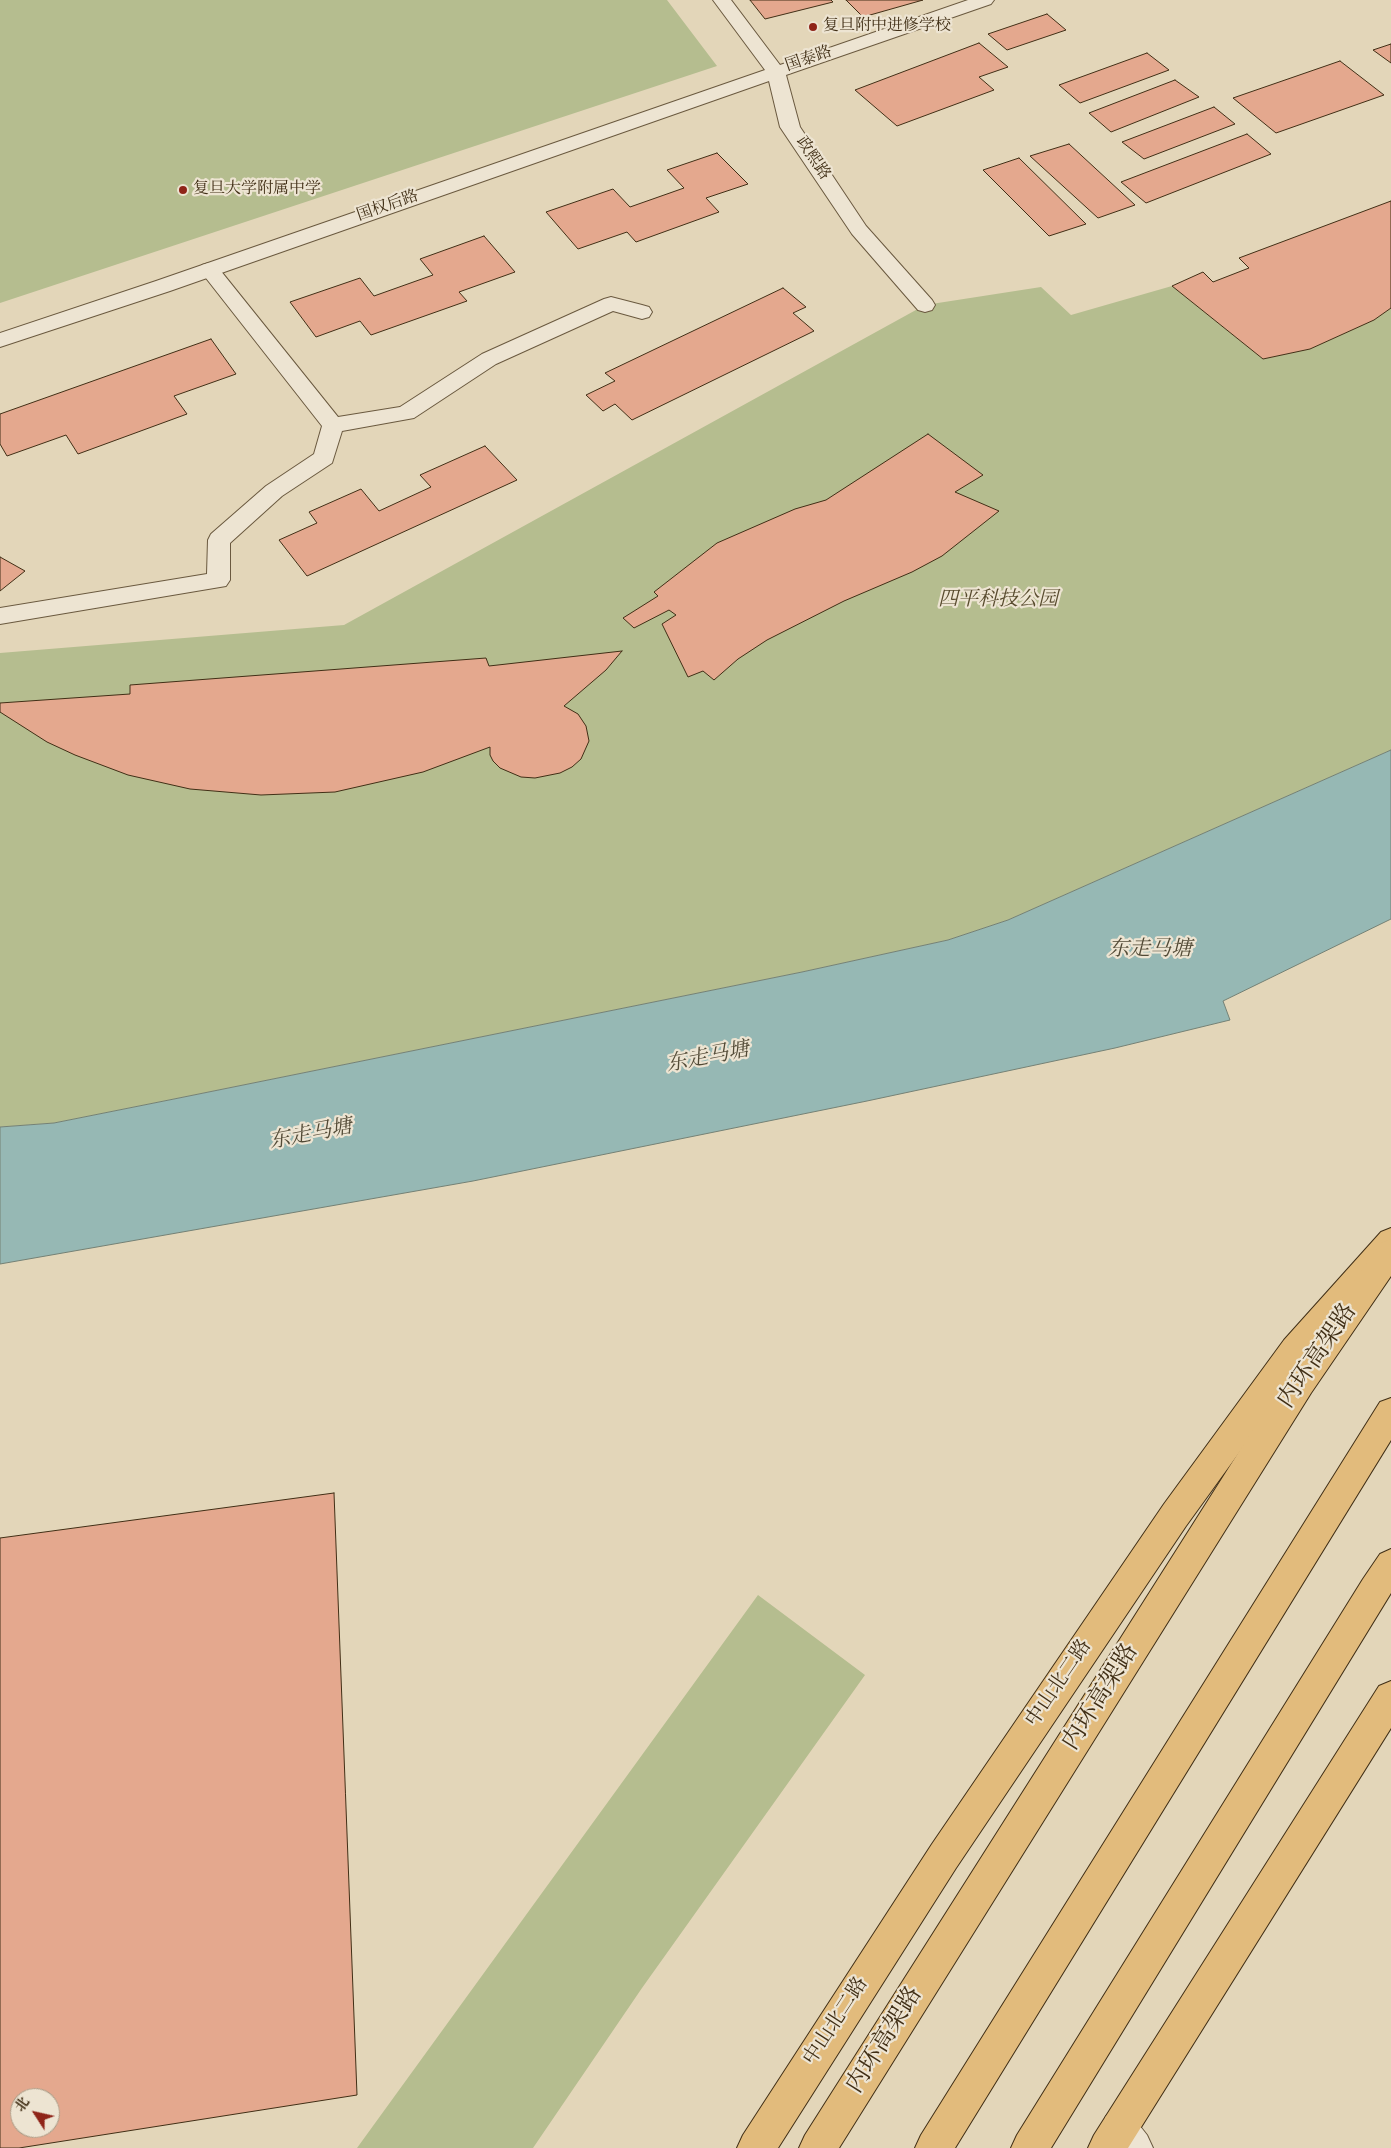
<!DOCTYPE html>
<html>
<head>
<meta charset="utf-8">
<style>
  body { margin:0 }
  #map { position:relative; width:1391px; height:2148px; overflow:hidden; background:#e3d6b9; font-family:Vollkorn,"Noto Serif SC",serif }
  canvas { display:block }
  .north { position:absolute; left:10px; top:2088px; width:50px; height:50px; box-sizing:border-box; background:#ede4d2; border:1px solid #a89c87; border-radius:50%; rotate:305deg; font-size:14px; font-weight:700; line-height:20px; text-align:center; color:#412f16 }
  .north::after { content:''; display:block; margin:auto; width:18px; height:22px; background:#8f2418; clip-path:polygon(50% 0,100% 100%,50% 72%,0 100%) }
</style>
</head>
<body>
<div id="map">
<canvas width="1391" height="2148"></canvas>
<div class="north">北</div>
</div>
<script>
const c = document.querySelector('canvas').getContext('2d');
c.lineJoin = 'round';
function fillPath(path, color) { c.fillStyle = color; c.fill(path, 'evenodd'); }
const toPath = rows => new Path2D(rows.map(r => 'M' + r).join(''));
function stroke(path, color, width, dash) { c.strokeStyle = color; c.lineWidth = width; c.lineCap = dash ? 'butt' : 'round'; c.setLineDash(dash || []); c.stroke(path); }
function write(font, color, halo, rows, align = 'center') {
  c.font = font + ' Vollkorn,"Noto Serif SC",serif'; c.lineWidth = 4.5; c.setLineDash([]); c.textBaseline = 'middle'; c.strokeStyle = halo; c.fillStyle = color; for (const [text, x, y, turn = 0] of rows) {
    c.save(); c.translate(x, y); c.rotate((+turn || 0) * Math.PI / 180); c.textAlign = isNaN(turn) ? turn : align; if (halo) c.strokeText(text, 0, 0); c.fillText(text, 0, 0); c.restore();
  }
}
fillPath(toPath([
  [0,0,667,0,717,66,0,303],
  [1172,286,1263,359,1310,349,1374,320,1391,308,1391,750,1008,920,948,940,802,972,174,1099,54,1123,0,1127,0,653,344,625,925,305,1041,287,1071,315],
  [758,1595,865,1675,642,1988,533,2148,357,2148]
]), '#b5bd8f');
const water = toPath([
  [1391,750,1391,919,1223,1001,1230,1020,1115,1048,867,1101,473,1181,0,1264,0,1127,54,1123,174,1099,802,972,948,940,1008,920,1391,750]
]);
fillPath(water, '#96b8b4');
stroke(water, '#748175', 1);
const building = toPath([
  [750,0,831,0,833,2,765,19,750,0],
  [846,0,923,0,863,17,846,0],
  [1047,14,1066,30,1007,50,988,34,1047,14],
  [979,43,1008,67,979,77,994,90,897,126,855,90,979,43],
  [1391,44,1391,63,1373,50,1391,44],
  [1147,53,1169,70,1080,103,1059,85,1147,53],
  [1340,61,1384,95,1276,133,1233,98,1340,61],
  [1175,80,1199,97,1111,132,1089,113,1175,80],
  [1214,107,1235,124,1144,159,1122,142,1214,107],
  [1247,134,1271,154,1146,203,1121,182,1247,134],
  [1069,144,1135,205,1098,218,1030,156,1069,144],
  [717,153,748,184,706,198,719,212,636,242,627,232,578,249,546,212,613,189,630,207,684,188,667,170,717,153],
  [1019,158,1086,224,1049,236,983,170,1019,158],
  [1391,201,1391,308,1374,320,1310,349,1263,359,1172,286,1203,272,1213,282,1249,268,1239,258,1391,201],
  [484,236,515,272,459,292,467,301,371,335,360,321,316,337,290,302,360,278,374,296,433,275,420,259,484,236],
  [783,288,806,307,793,313,814,331,632,420,615,404,603,411,586,395,615,381,605,373,783,288],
  [211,339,236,374,174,396,187,414,78,454,66,435,7,456,0,444,0,414,211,339],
  [928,434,983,475,955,492,999,511,942,556,912,572,844,601,767,640,738,659,714,680,703,671,688,677,662,624,676,615,669,610,634,628,623,618,658,596,654,592,717,543,795,509,826,500,928,434],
  [485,446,517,480,307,576,279,540,317,523,309,512,361,489,379,511,431,487,420,475,485,446],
  [0,557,25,571,0,591,0,557],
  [622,651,606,670,564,706,578,714,586,726,589,741,581,759,572,767,560,773,535,778,521,777,500,768,493,761,490,755,490,747,423,772,335,792,261,795,190,789,128,775,75,755,47,742,0,712,0,703,130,694,130,685,486,658,489,666,622,651],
  [334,1493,357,2095,19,2148,0,2148,0,1538,334,1493],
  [20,2098,50,2098,50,2128,20,2128,20,2098]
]);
fillPath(building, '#e4a88e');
stroke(building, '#412f16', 1);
const service = toPath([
  [209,263,216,265,338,417,400,407,482,354,604,299,611,297,642,305,649,307,652,312,649,317,642,319,613,311,496,364,414,418,342,431,332,463,282,496,230,543,230,580,226,586,0,624,0,608,207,574,208,540,211,534,266,486,314,454,322,426,202,273,199,269,202,265,209,263],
  [1119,2111,1132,2116,1147,2135,1153,2148,1111,2148,1101,2129,1106,2116,1119,2111]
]);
const minor = toPath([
  [713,0,731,0,780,65,968,0,994,0,991,4,786,75,800,127,866,226,932,300,935,305,932,310,925,312,918,310,852,234,780,127,769,81,170,291,0,347,0,333,156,281,765,70,713,0]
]);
const primary = toPath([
  [1391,1228,1391,1262,1306,1360,1186,1526,956,1868,778,2148,737,2148,743,2135,932,1844,1164,1504,1284,1340,1381,1232,1391,1228],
  [1391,1681,1391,1728,1128,2148,1088,2148,1094,2135,1379,1686,1391,1681]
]);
const trunk = toPath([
  [1391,1239,1391,1276,1311,1393,839,2148,799,2148,805,2135,1289,1373,1381,1243,1391,1239],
  [1391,1398,1391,1440,955,2148,915,2148,921,2135,1380,1402,1391,1398],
  [1391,1549,1391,1593,1051,2148,1011,2148,1017,2135,1363,1579,1380,1554,1391,1549]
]);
stroke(service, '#6a593f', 2);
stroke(minor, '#6a593f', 2);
stroke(primary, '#412f16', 2);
stroke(trunk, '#412f16', 2);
fillPath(service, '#ede4d2');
fillPath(minor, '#ede4d2');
fillPath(primary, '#e2bb7c');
fillPath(trunk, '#e2bb7c');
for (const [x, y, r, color] of [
  [813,27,5,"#8f2418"],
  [183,190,5,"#8f2418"]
]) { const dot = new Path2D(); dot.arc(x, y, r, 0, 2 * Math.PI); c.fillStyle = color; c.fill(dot); stroke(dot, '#ede4d2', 2); }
write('16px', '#412f16', '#ede4d2', [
  ["复旦附中进修学校",823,27],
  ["复旦大学附属中学",193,190]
], 'left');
write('16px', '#412f16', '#ede4d2', [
  ["国泰路",809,60,-19],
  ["政熙路",812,159,56],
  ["国权后路",388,207,-19]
]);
write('italic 20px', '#584b2e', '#ede4d2', [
  ["四平科技公园",998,601]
]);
write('20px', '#412f16', '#ede4d2', [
  ["中山北二路",1060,1684,-56],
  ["中山北二路",837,2022,-57]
]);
write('italic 21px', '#524a36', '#ede4d2', [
  ["东走马塘",1150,951],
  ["东走马塘",708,1059,-11],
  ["东走马塘",311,1136,-11]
]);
write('24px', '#412f16', '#ede4d2', [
  ["内环高架路",1319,1357,-56],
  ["内环高架路",1102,1698,-58],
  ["内环高架路",886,2041,-58]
]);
</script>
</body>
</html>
